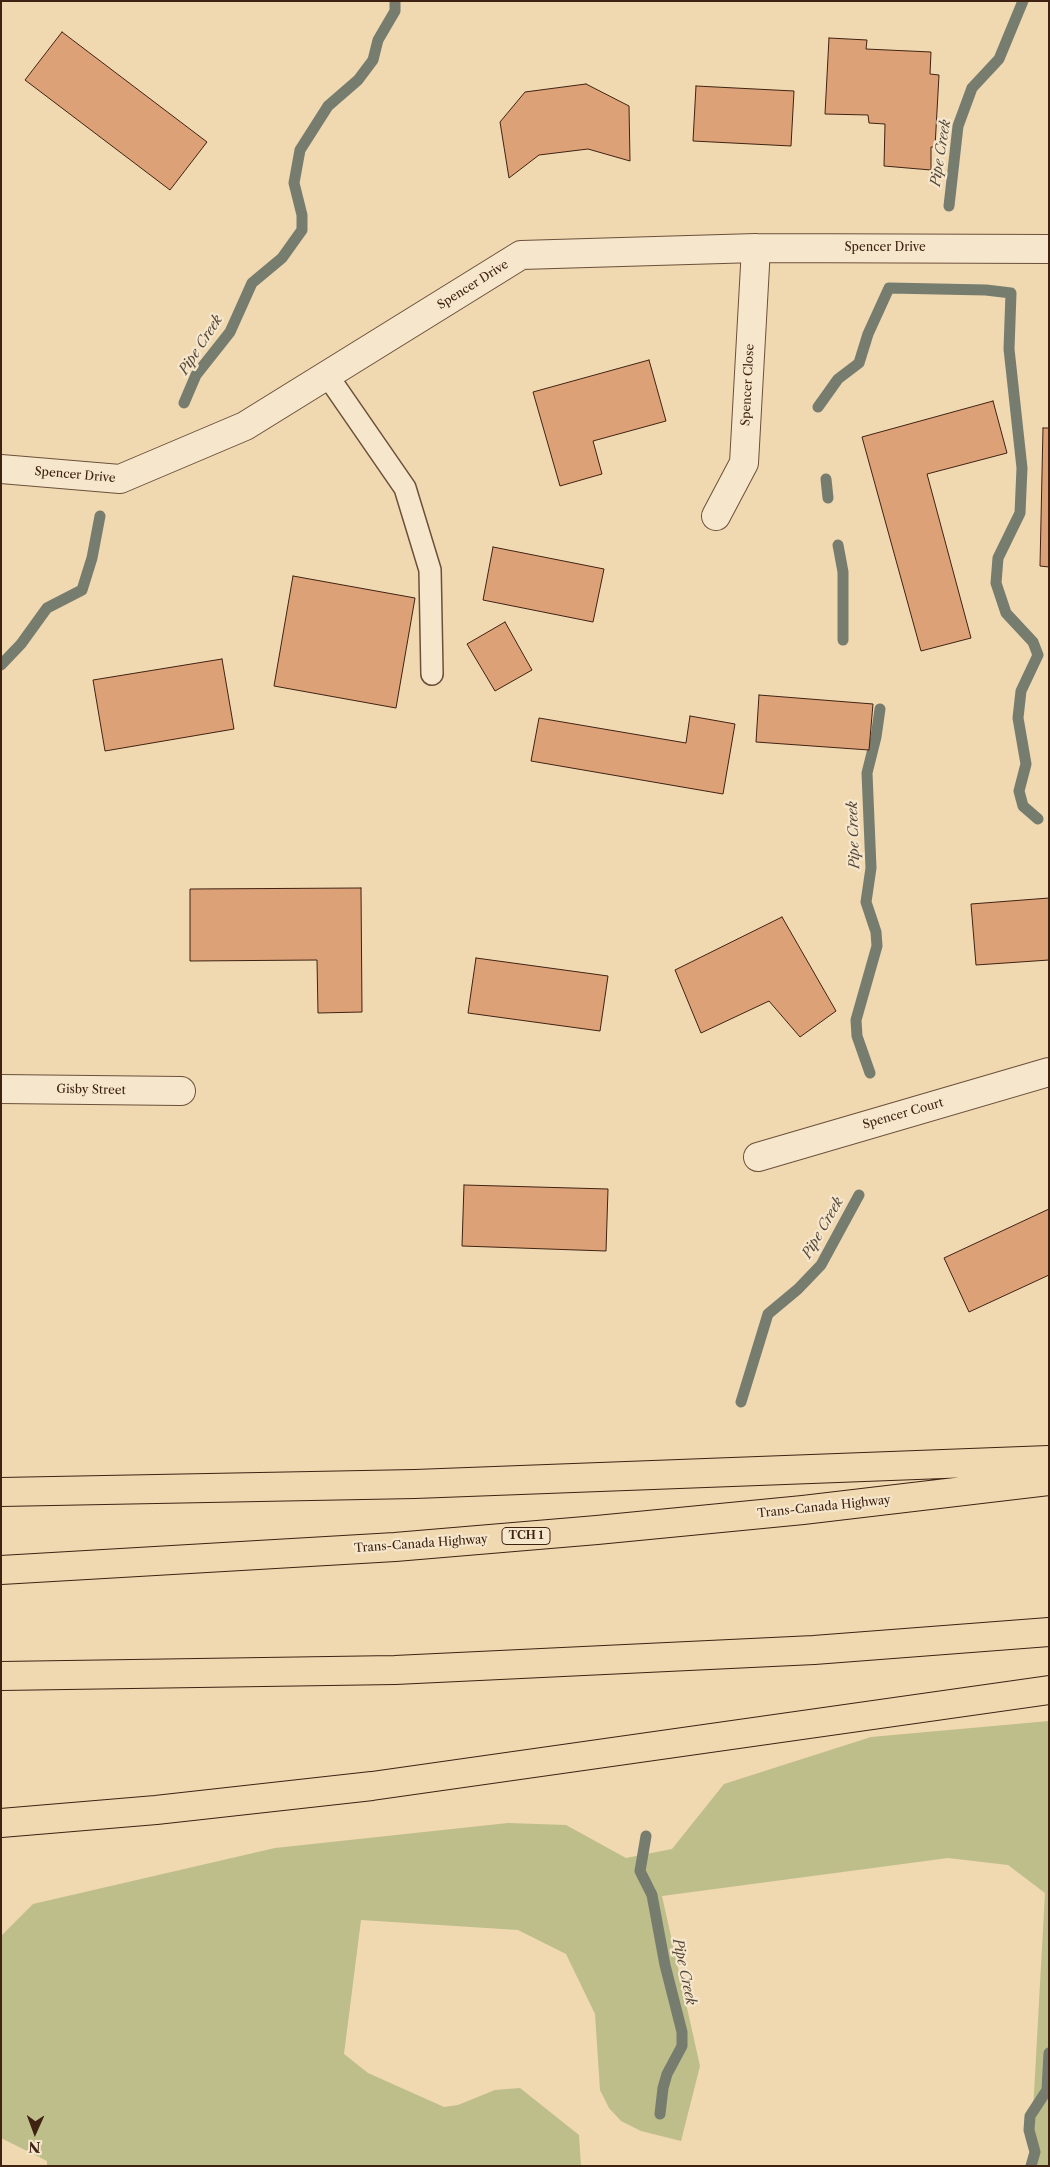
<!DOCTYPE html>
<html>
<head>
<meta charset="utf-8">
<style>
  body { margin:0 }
  #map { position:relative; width:1050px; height:2167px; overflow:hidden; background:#f0d8b1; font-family:"Libre Caslon Text",serif }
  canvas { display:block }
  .frame { position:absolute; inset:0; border:2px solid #3f2212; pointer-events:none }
  .north { position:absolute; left:10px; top:2107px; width:50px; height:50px; -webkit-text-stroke:4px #f5e6cc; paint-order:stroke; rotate:182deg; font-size:14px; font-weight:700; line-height:20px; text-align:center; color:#3f2212 }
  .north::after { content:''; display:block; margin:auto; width:18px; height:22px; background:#3f2212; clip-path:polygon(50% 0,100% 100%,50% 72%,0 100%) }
</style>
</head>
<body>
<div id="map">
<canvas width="1050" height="2167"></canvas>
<div class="frame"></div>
<div class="north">N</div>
</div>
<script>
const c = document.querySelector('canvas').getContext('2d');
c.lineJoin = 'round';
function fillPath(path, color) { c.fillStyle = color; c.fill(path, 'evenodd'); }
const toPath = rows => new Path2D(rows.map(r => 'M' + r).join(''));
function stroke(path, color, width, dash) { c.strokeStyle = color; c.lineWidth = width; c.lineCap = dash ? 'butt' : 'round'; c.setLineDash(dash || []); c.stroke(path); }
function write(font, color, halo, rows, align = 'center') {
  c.font = font + ' "Libre Caslon Text",serif'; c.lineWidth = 4.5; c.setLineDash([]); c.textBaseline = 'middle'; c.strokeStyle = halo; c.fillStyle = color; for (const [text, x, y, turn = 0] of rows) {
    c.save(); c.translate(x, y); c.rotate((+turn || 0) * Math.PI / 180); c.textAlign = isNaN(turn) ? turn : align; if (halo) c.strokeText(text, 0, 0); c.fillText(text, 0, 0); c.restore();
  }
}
fillPath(toPath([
  [1049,1721,1049,2166,1030,2166,1045,1893,1008,1865,948,1858,662,1896,700,2066,681,2141,641,2131,621,2121,609,2108,600,2090,595,2014,566,1954,518,1930,361,1920,344,2054,368,2073,444,2107,458,2105,495,2090,520,2088,579,2135,581,2166,47,2166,47,2161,1,2138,1,1936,33,1904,275,1848,508,1823,566,1825,626,1858,672,1849,724,1784,871,1737]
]), '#bdbe89');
stroke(toPath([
  [949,206,958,126,972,88,999,59,1023,1],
  [184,403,196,375,230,332,252,283,282,258,302,230,302,215,294,183,300,150,328,106,358,80,373,60,378,40,395,11,395,1],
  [818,407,838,379,859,363,868,334,889,288,986,290,1011,293,1009,349,1022,468,1020,513,998,558,996,583,1006,613,1033,642,1038,655,1021,691,1018,718,1026,764,1019,791,1023,806,1038,819],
  [826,479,828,498],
  [838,545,843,572,843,640],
  [1,665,21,644,47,608,82,590,92,558,100,516],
  [870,1073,857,1036,856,1020,877,946,876,932,866,902,871,868,867,773,876,737,880,709],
  [741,1402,768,1314,798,1289,821,1265,859,1195],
  [646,1836,640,1871,652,1895,665,1965,682,2032,682,2046,667,2074,663,2088,660,2114],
  [1031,2166,1035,2152,1029,2130,1030,2116,1047,2090,1049,2053]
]), '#767d6f', 11);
const building = toPath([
  [62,32,207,142,170,190,25,80,62,32],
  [829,38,867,40,866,49,931,52,930,74,939,75,935,147,931,147,931,170,884,166,885,124,869,123,868,115,825,114,829,38],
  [586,84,629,106,630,161,588,149,539,155,509,178,500,122,525,92,586,84],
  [696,86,794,91,791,146,693,141,696,86],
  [649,360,666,421,593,441,602,474,560,486,533,392,649,360],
  [993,401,1007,453,927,474,971,638,921,651,862,437,993,401],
  [1043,428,1049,428,1049,567,1040,566,1043,428],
  [493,547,604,569,593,622,483,600,493,547],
  [293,576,415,598,396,708,274,686,293,576],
  [505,622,532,670,495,691,467,644,505,622],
  [222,659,234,729,105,751,93,680,222,659],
  [759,695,873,704,869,750,756,742,759,695],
  [690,716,735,724,723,794,531,761,539,718,686,743,690,716],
  [361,888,362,1012,318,1013,317,960,190,961,190,889,361,888],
  [1049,898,1049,960,976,965,971,904,1049,898],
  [782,917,836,1011,800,1037,769,1001,701,1033,675,970,782,917],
  [476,958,608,976,600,1031,468,1013,476,958],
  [464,1185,608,1189,606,1251,462,1246,464,1185],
  [1049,1209,1049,1275,969,1312,944,1258,1049,1209]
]);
fillPath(building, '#dda178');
stroke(building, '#3f2212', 1);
const lane = toPath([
  [327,375,405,488,430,570,432,674]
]);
const street = toPath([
  [1,469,120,479,245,426,521,255,756,248,1049,249],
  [716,516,744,463,756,248],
  [1,1089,181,1091],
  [758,1157,1049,1072]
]);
const highway = toPath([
  [1,1492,415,1484,1049,1460],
  [1,1570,395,1547,597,1530,803,1510,1049,1481],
  [1,1676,395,1670,814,1650,1049,1632],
  [1,1823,156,1810,372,1786,1049,1690]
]);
stroke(lane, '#6b503a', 24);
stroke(street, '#6b503a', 30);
stroke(highway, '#3f2212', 30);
stroke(lane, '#f5e6cc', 21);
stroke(street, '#f5e6cc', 28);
stroke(highway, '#f0d8b1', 28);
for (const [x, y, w] of [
  [526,1536,48]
]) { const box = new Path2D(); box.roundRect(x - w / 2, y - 8.5, w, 17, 4); c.fillStyle = '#f5e6cc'; c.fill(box); stroke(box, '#3f2212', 1); }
write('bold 11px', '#3f2212', null, [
  ["TCH 1",526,1536]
]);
write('12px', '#3f2212', '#f5e6cc', [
  ["Spencer Drive",885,248],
  ["Spencer Drive",473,285,-32],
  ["Spencer Close",748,385,-87],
  ["Spencer Drive",75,475,5],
  ["Gisby Street",91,1090,1],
  ["Spencer Court",903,1114,-16],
  ["Trans-Canada Highway",824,1507,-6],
  ["Trans-Canada Highway",421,1544,-4]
]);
write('italic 14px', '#564839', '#f5e6cc', [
  ["Pipe Creek",941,153,-81],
  ["Pipe Creek",201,345,-57],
  ["Pipe Creek",854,835,-92],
  ["Pipe Creek",823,1228,-60],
  ["Pipe Creek",684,1972,78]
]);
</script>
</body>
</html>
